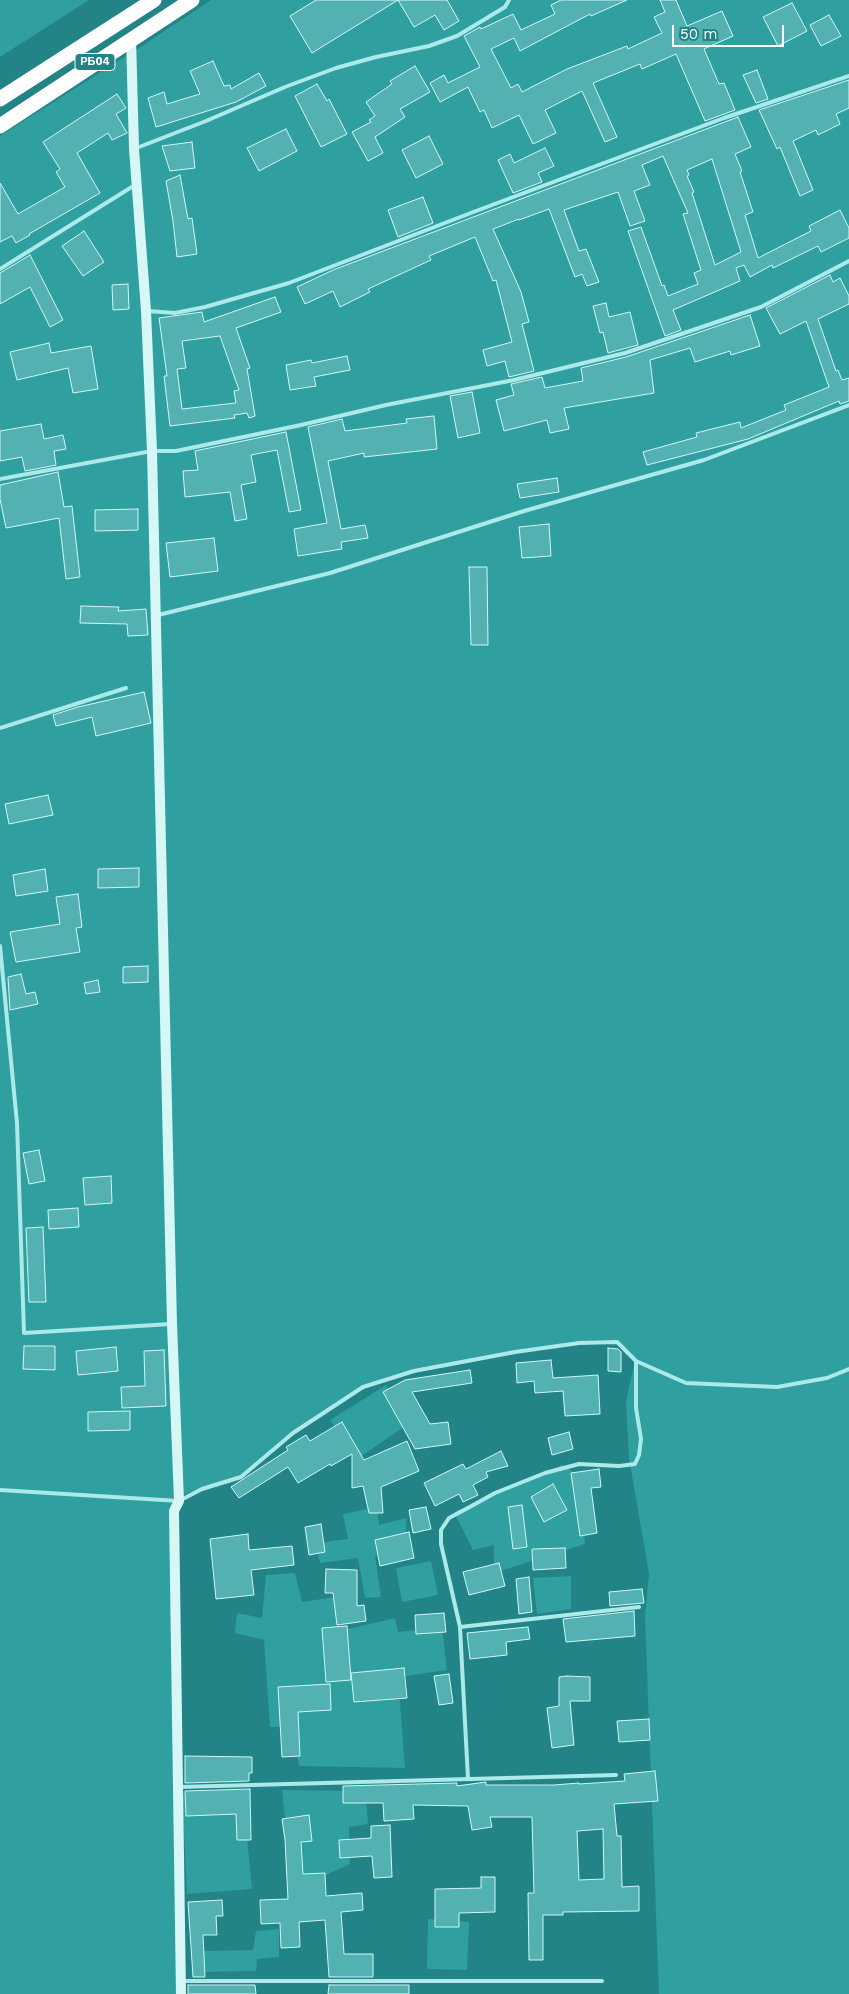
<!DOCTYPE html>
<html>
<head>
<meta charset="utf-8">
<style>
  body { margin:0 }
  #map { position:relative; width:849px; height:1994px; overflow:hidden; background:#228486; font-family:"Work Sans",sans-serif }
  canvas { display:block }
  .scale { position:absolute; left:672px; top:25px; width:112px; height:22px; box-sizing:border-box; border:2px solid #fff; border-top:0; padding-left:6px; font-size:15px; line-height:18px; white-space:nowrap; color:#fff; -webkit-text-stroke:4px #228486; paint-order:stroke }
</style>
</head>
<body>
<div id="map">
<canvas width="849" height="1994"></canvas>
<div class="scale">50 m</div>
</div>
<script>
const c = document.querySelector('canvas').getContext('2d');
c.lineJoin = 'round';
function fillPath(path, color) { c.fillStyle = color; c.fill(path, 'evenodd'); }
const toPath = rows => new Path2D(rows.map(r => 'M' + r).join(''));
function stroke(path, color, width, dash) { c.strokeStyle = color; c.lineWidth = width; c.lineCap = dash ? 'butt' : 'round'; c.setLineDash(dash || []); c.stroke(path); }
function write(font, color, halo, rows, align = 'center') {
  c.font = font + ' "Work Sans",sans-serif'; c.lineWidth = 5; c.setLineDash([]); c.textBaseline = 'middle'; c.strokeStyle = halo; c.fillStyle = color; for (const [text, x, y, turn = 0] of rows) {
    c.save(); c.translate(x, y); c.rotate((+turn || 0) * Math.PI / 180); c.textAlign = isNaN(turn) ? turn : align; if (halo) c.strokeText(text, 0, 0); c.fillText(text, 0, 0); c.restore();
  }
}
fillPath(toPath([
  [0,0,89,0,0,57],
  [211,0,849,0,849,1994,659,1994,645,1616,649,1574,629,1458,626,1401,635,1361,617,1342,579,1343,414,1371,363,1387,293,1433,241,1477,173,1498,178,1994,0,1994,0,136,142,46],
  [386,1385,411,1422,360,1457,330,1420],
  [562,1465,579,1476,585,1544,494,1573,494,1545,473,1550,454,1512],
  [377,1507,379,1525,406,1518,406,1545,375,1556,381,1597,365,1598,358,1558,320,1563,315,1541,317,1543,348,1539,343,1514],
  [431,1561,438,1595,402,1602,396,1568],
  [295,1573,302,1602,335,1597,340,1631,395,1618,398,1632,442,1627,447,1670,398,1677,405,1768,299,1766,292,1727,270,1727,264,1640,235,1633,237,1613,262,1618,266,1575],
  [571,1576,571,1609,537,1614,533,1578],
  [282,1790,365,1791,368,1824,349,1827,350,1864,313,1881,291,1873],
  [182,1793,243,1795,252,1889,187,1894],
  [428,1919,469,1922,467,1970,427,1969],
  [279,1929,279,1957,257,1959,256,1971,202,1972,200,1951,253,1950,256,1931]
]), '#2f9fa0');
const building = toPath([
  [316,0,398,0,312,53,290,16,316,0],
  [398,0,447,0,459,21,444,30,435,15,414,27,398,0],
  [561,0,627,0,591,16,590,14,520,51,514,38,491,49,511,88,518,84,522,92,567,69,627,46,628,49,662,33,654,17,665,12,660,0,676,0,687,26,722,11,733,36,704,49,719,84,724,83,735,110,705,121,676,54,642,69,640,64,593,83,617,137,605,142,582,91,545,110,556,133,533,144,519,115,492,128,484,110,480,112,468,87,440,102,430,83,444,75,448,83,480,67,464,36,480,27,481,29,513,14,521,30,555,14,551,5,561,0],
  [792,3,807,31,778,46,763,17,792,3],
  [829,15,841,36,821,46,810,25,829,15],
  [213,61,224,86,230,85,231,89,259,73,266,86,236,102,156,127,148,98,164,92,167,104,200,94,190,71,213,61],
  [415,66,430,92,400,109,405,117,375,137,383,153,368,161,352,132,371,122,369,120,375,116,366,102,392,84,390,81,415,66],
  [757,70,768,99,756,103,743,75,757,70],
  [849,80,849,108,836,114,840,124,818,135,816,130,793,141,813,190,800,196,780,147,777,149,759,110,849,80],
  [317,84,327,101,329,99,347,134,321,147,295,96,317,84],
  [117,94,126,108,116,114,127,133,112,140,108,133,77,153,100,193,29,234,30,235,16,243,12,236,0,242,0,183,18,214,65,187,56,172,60,169,43,142,117,94],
  [738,117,751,147,735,154,742,171,740,172,753,212,745,215,758,258,811,231,809,226,840,210,849,228,849,238,821,252,818,246,773,268,772,265,750,277,744,265,736,268,740,281,673,310,681,330,665,336,628,231,641,227,662,286,664,285,668,296,698,284,694,273,701,270,683,214,688,213,663,156,642,165,650,185,634,191,645,221,630,226,618,192,564,210,579,251,586,249,599,282,587,286,582,274,575,277,549,209,519,220,519,219,493,229,521,292,529,322,522,324,534,371,509,377,505,361,487,366,483,350,512,342,496,280,493,281,475,237,429,256,431,260,368,289,370,292,340,307,333,291,305,304,297,287,333,270,738,117],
  [712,159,741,252,715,265,692,193,694,192,687,176,689,175,687,170,712,159],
  [286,129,297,151,259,171,247,148,286,129],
  [429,136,443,164,416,178,402,150,429,136],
  [192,142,195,168,170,171,162,146,192,142],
  [545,148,554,166,538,173,542,182,513,193,498,160,510,154,514,163,545,148],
  [180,175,188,219,192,218,197,254,177,257,173,221,166,181,180,175],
  [423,197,433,223,398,237,388,210,423,197],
  [84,231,104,262,83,276,62,246,84,231],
  [30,255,63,320,50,327,30,287,0,304,0,273,30,255],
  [830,275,833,282,840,278,849,296,849,304,818,319,836,371,838,370,842,380,849,378,849,401,840,404,839,401,748,439,647,465,643,452,697,437,696,433,740,422,741,428,786,410,784,405,829,387,806,321,780,334,766,308,830,275],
  [128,284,129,309,113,310,112,285,128,284],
  [275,297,281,312,236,328,250,368,247,369,255,416,249,418,247,413,234,415,235,418,170,426,164,376,167,376,159,318,202,312,204,322,275,297],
  [220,336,239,390,234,391,236,403,182,409,177,369,186,368,182,341,220,336],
  [606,303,609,317,630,312,638,345,608,353,603,332,600,333,593,306,606,303],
  [750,315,760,346,731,355,730,351,695,362,690,348,650,360,654,393,564,408,569,429,550,433,547,420,504,431,496,400,514,395,511,384,542,377,545,388,583,381,581,368,626,357,750,315],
  [49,343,51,353,91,346,98,389,73,393,68,368,17,380,10,352,49,343],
  [347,356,350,370,314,377,316,386,290,390,286,365,311,360,312,363,347,356],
  [472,392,480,433,458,438,450,396,472,392],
  [434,416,437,449,364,457,364,453,328,461,341,529,365,525,368,538,341,542,342,549,298,556,294,529,327,523,308,427,342,419,345,431,407,423,406,419,434,416],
  [41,424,44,439,63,435,66,449,54,451,56,465,25,471,22,457,0,461,0,431,41,424],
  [286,432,301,510,289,512,277,450,251,455,256,482,241,485,247,519,235,521,230,492,185,497,183,471,198,470,195,451,286,432],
  [58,472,64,507,72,506,80,577,66,579,59,518,6,528,0,499,0,485,58,472],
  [557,478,559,492,520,498,517,484,557,478],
  [138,509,138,530,95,531,95,510,138,509],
  [549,524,551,556,522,558,519,527,549,524],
  [214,538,218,571,170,577,166,543,214,538],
  [469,567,487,567,488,645,471,645,469,567],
  [81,606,119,607,118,611,146,609,148,635,128,636,127,624,80,623,81,606],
  [144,692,151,723,96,736,92,717,56,726,53,715,78,707,144,692],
  [48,795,53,815,9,824,5,804,48,795],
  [139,868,139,887,98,888,98,869,139,868],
  [45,869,48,891,16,896,13,875,45,869],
  [78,894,82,927,76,928,80,952,16,962,10,932,60,924,56,897,78,894],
  [148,966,148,982,123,983,123,967,148,966],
  [21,974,26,994,35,992,38,1004,10,1010,8,977,21,974],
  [98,980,100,992,86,994,84,983,98,980],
  [39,1150,45,1181,29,1184,23,1153,39,1150],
  [111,1176,112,1203,85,1205,83,1178,111,1176],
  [78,1208,79,1227,49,1229,48,1210,78,1208],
  [43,1227,46,1302,29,1302,26,1228,43,1227],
  [24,1346,55,1346,55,1370,23,1369,24,1346],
  [116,1347,118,1371,78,1375,76,1351,116,1347],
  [608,1348,618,1349,621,1352,621,1372,608,1371,608,1348],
  [164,1350,166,1406,122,1408,121,1387,145,1386,144,1351,164,1350],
  [551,1360,553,1378,598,1375,600,1414,565,1416,563,1391,535,1393,534,1381,517,1383,516,1363,551,1360],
  [470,1370,472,1383,412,1392,430,1424,448,1422,451,1444,415,1449,383,1392,405,1380,470,1370],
  [130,1411,130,1430,88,1431,88,1412,130,1411],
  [342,1422,364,1460,407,1441,419,1471,381,1487,383,1513,369,1513,363,1486,352,1488,352,1454,331,1466,330,1464,298,1483,288,1467,239,1498,231,1487,288,1450,286,1447,306,1435,310,1441,342,1422],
  [569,1432,573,1449,552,1455,548,1438,569,1432],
  [501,1451,508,1466,486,1472,488,1477,473,1485,478,1495,463,1502,459,1494,435,1506,424,1483,463,1464,466,1469,501,1451],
  [599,1469,601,1487,591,1488,597,1533,580,1536,571,1473,599,1469],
  [553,1484,567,1510,544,1522,531,1497,553,1484],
  [522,1505,527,1547,513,1549,508,1507,522,1505],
  [426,1507,431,1529,413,1533,409,1510,426,1507],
  [321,1524,325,1552,309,1555,305,1527,321,1524],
  [409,1532,414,1558,380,1566,375,1540,409,1532],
  [248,1534,249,1550,292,1546,294,1565,251,1570,254,1595,216,1599,210,1539,248,1534],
  [565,1548,566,1568,533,1570,532,1549,565,1548],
  [499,1563,505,1586,469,1595,463,1572,499,1563],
  [326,1569,357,1570,357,1606,364,1605,366,1621,337,1625,333,1593,325,1593,326,1569],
  [529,1577,532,1612,519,1614,516,1579,529,1577],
  [642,1589,644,1603,610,1606,609,1592,642,1589],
  [634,1611,635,1636,566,1642,563,1619,634,1611],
  [444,1613,446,1632,416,1634,415,1615,444,1613],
  [347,1626,351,1680,326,1682,322,1628,347,1626],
  [528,1627,530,1639,506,1642,507,1655,470,1659,467,1633,528,1627],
  [404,1668,407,1698,354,1702,351,1673,404,1668],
  [449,1674,453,1703,439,1705,434,1676,449,1674],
  [567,1676,590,1677,590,1701,570,1701,574,1745,552,1748,547,1708,559,1706,559,1677,567,1676],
  [330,1684,331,1710,298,1712,300,1756,282,1757,278,1687,330,1684],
  [649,1719,650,1740,619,1742,617,1721,649,1719],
  [185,1756,252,1757,252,1773,249,1773,249,1781,185,1783,185,1756],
  [655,1771,658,1801,614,1804,617,1836,621,1836,622,1887,639,1886,639,1911,563,1912,563,1915,543,1915,543,1960,529,1960,528,1893,534,1893,532,1817,490,1817,492,1827,472,1830,468,1806,413,1805,414,1819,384,1821,383,1803,343,1803,343,1786,457,1783,457,1786,486,1782,486,1785,554,1785,579,1783,579,1784,625,1781,624,1774,655,1771],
  [603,1829,604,1879,579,1880,577,1831,603,1829],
  [250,1789,251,1840,237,1840,236,1814,186,1816,185,1791,250,1789],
  [309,1815,312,1841,301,1842,303,1874,325,1873,326,1896,362,1893,363,1910,341,1912,344,1954,373,1954,373,1977,329,1977,325,1920,299,1922,300,1947,281,1948,280,1923,261,1924,260,1900,288,1899,285,1840,282,1819,309,1815],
  [390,1825,392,1877,374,1878,372,1856,340,1858,339,1840,371,1838,371,1826,390,1825],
  [481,1877,495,1877,495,1912,459,1913,459,1927,435,1927,435,1889,481,1888,481,1877],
  [222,1900,223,1916,216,1916,217,1935,203,1935,205,1977,193,1977,188,1902,222,1900],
  [188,1985,255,1985,256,1994,188,1994,188,1985],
  [329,1985,409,1985,409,1994,328,1994,329,1985]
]);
fillPath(building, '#53b1b2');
stroke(building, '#d0f7f7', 1);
stroke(toPath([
  [134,149,206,121,285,87,336,68,376,57,429,46,457,36,505,7,509,0],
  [0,269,135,185],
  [148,311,175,313,205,307,289,283,476,211,724,118,849,76],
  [0,479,152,451,176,451,301,425,386,405,514,380,625,353,761,307,849,261],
  [158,615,330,573,524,511,704,460,849,405],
  [0,728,126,688],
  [0,946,17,1123,24,1333,171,1324],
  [0,1490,179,1501,202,1489,241,1477,293,1433,363,1387,414,1371,515,1352,579,1343,617,1342,636,1361,686,1383,777,1387,827,1378,849,1369],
  [460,1627,639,1607],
  [468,1779,460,1627,441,1544,441,1530,449,1518,466,1509,495,1493,545,1473,579,1464,619,1466,635,1464,639,1455,641,1439,636,1408,636,1361],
  [179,1787,616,1775],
  [181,1981,602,1981]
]), '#ace9e9', 4);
stroke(toPath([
  [131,38,134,149,146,311,152,451,172,1324,179,1501,174,1511,181,1994]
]), '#d7f7f7', 10);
stroke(toPath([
  [0,99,154,0],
  [0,126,192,0]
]), '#fff', 15);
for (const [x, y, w] of [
  [95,62,40]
]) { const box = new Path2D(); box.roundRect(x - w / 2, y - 8.5, w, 17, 4); c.fillStyle = '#228486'; c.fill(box); stroke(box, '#fff', 1); }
write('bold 11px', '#fff', null, [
  ["РБ04",95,62]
]);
</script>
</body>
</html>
